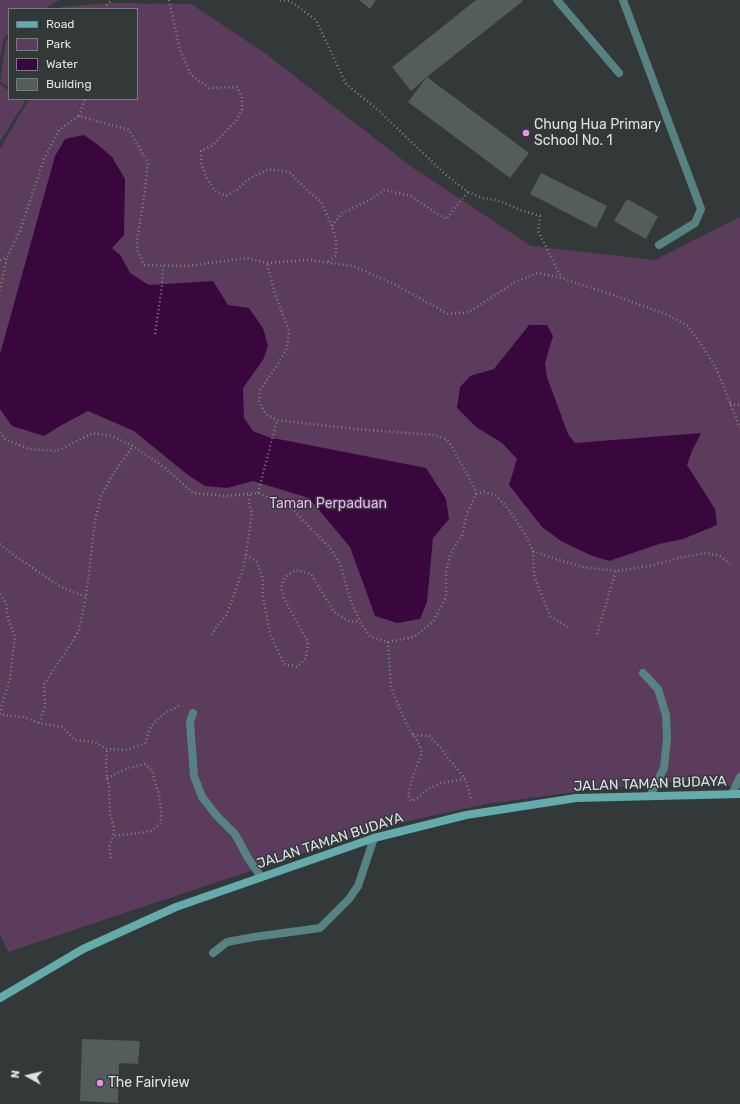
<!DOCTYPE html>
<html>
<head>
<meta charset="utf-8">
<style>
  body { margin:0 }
  #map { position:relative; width:740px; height:1104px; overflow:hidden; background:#333939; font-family:Rubik,sans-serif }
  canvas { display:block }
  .legend { position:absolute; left:8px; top:8px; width:130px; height:92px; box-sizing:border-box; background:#333939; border:1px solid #777c7c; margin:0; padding:5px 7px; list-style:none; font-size:12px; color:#dee1e1 }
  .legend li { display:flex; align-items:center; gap:8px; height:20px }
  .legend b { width:20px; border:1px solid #777c7c }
  .north { position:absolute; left:8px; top:1056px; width:40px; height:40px; -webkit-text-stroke:3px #333939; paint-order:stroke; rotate:278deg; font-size:11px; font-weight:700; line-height:16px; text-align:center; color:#dee1e1 }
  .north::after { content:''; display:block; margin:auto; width:14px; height:18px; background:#dee1e1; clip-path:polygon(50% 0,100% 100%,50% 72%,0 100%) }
</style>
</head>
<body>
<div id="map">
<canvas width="740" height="1104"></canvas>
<ul class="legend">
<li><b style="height:5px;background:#64abac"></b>Road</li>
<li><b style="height:11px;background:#5b3c5d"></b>Park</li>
<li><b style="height:11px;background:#39073e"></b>Water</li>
<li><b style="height:11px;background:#555c5c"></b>Building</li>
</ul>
<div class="north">N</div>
</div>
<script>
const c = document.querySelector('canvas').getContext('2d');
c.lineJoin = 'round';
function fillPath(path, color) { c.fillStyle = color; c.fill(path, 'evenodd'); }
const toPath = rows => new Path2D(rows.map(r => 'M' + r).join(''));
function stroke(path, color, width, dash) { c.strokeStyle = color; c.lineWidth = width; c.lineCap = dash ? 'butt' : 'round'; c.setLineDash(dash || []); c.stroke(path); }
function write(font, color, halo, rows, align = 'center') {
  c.font = font + ' Rubik,sans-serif'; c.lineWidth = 3; c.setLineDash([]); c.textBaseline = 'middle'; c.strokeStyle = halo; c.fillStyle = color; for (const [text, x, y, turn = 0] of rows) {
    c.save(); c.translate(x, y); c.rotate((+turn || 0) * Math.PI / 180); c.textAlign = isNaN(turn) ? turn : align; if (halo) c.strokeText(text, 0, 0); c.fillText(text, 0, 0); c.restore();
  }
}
fillPath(toPath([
  [0,0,58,0,44,9,9,9,9,33,4,37,0,59],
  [110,3,191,4,266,54,413,168,531,246,655,260,740,217,740,787,682,781,589,790,486,804,385,826,8,952,0,934,0,149,28,101,25,99,137,99,137,9,58,9,61,7],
  [9,39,9,87,0,81,6,40],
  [0,84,9,91,9,99,20,99,25,102,0,141]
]), '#5b3c5d');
fillPath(toPath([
  [84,135,97,144,112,157,125,179,124,235,112,248,121,256,130,273,149,285,213,281,228,305,249,308,263,328,268,346,263,360,243,388,244,418,253,431,268,437,426,468,446,499,449,519,433,538,427,602,420,619,397,623,375,616,350,547,309,498,253,481,227,488,205,486,188,475,134,431,88,411,60,426,44,436,12,426,0,409,0,354,55,156,65,139],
  [529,325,547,325,553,336,545,363,547,377,568,434,575,443,701,433,692,451,687,465,715,509,717,525,683,539,659,544,609,561,590,555,561,541,542,527,509,485,517,459,502,443,476,427,457,408,460,387,470,376,494,369]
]), '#39073e');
fillPath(toPath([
  [359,0,376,0,370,9],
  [476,0,522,0,523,1,428,76,411,91,392,67],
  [427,77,529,153,510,178,408,102],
  [541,173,607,206,596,228,530,194],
  [627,199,658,216,646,239,614,221],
  [82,1039,140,1041,138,1064,119,1063,118,1103,80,1101]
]), '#555c5c');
stroke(toPath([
  [169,0,180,50,191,75,209,88,237,87,242,97,242,110,236,121,213,145,201,151,201,163,206,177,215,191,226,196,237,190,247,180,269,169,289,172,306,189,321,202,332,226,336,240,336,255,328,262],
  [280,0,290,1,316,20,346,84,378,110,446,175,468,192,482,198,497,200,521,210,540,216,538,231,561,277],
  [106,9,106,6,112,0],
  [79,116,85,99],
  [332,226,342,213,370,200,384,190,411,196,436,213,447,219,453,210,468,192],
  [0,260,7,257,20,231,44,159,59,130,79,116,129,130,148,163,143,205,137,241,138,252,144,265,187,266,247,258,267,263,308,260,353,266,396,285,448,314,469,312,515,282,538,273,561,278,616,296,668,315,688,326,703,347,717,370,740,428],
  [0,291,7,257],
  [155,334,162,286,163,266],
  [730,404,740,405],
  [0,432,5,439,29,449,57,451,93,433,112,436,133,446,165,468,193,493,227,496,258,493,289,506,330,548,340,564,351,601,360,622,371,637,388,642,414,637,433,622,446,597,446,573,450,555,462,535,467,514,476,494,474,487,451,445,446,439,434,435,354,429,277,420,266,414,259,402,260,390,278,364,287,348,289,331,276,297,267,263],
  [258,493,277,420],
  [476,494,484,492,495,495,505,505,516,520,526,536,533,551,534,575,542,597,551,617,568,627],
  [0,544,15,556,61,587,86,597],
  [533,551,556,559,583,567,616,571,650,566,678,558,706,553,720,556,730,564],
  [246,555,257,562,263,579,263,596,270,634,284,664,297,667,306,658,308,642,284,598,281,587,285,577,296,570,311,574,334,612,349,621,359,622],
  [0,594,6,603,8,619,15,636,10,679,3,701,0,714,10,716,24,717,39,723,62,727,75,740,94,742,107,749,128,750,145,743,151,726,164,714,180,705],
  [597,634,616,571],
  [212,635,217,626,226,616,241,575,246,555,252,513,249,504,250,493],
  [388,642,391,688,407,725,413,735,418,742,422,753,412,779,408,795,411,801,419,797,429,788,442,783,465,779,472,801],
  [39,723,45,706,44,684,69,647,79,630,86,597,95,521,101,496,113,474,133,446],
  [413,735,429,736,441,748,448,758,456,767,465,779],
  [107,778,128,768,145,764,152,771,159,795,161,810,161,823,151,831,139,833,113,836,114,828,110,814,109,786,107,778,106,764,107,749],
  [111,858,109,847,113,836]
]), '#7d8282', 2.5, [1, 3]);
stroke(toPath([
  [557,0,619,73],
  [623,0,701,209,695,223,659,245],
  [643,673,658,689,666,715,667,738,664,768,650,796],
  [193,713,190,722,194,776,202,797,217,816,235,834,248,858,261,877],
  [732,794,740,777],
  [213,953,227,942,254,937,320,928,349,899,358,886,374,838]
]), '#578282', 8);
stroke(toPath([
  [0,998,83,949,176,907,374,838,466,815,576,798,740,794]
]), '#64abac', 8);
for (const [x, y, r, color] of [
  [526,133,4,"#ee8bf8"],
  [100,1083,4,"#ee8bf8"]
]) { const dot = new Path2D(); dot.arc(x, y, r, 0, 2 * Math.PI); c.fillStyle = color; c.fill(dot); stroke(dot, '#333939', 1.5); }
write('14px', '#dee1e1', '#333939', [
  ["Chung Hua Primary",534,125],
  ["School No. 1",534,141],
  ["The Fairview",108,1083]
], 'left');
write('14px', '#f6acfc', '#333939', [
  ["Taman Perpaduan",328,504]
]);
write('14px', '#dee1e1', '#333939', [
  ["JALAN TAMAN BUDAYA",650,784,-2],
  ["JALAN TAMAN BUDAYA",330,841,-18]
]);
</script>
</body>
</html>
